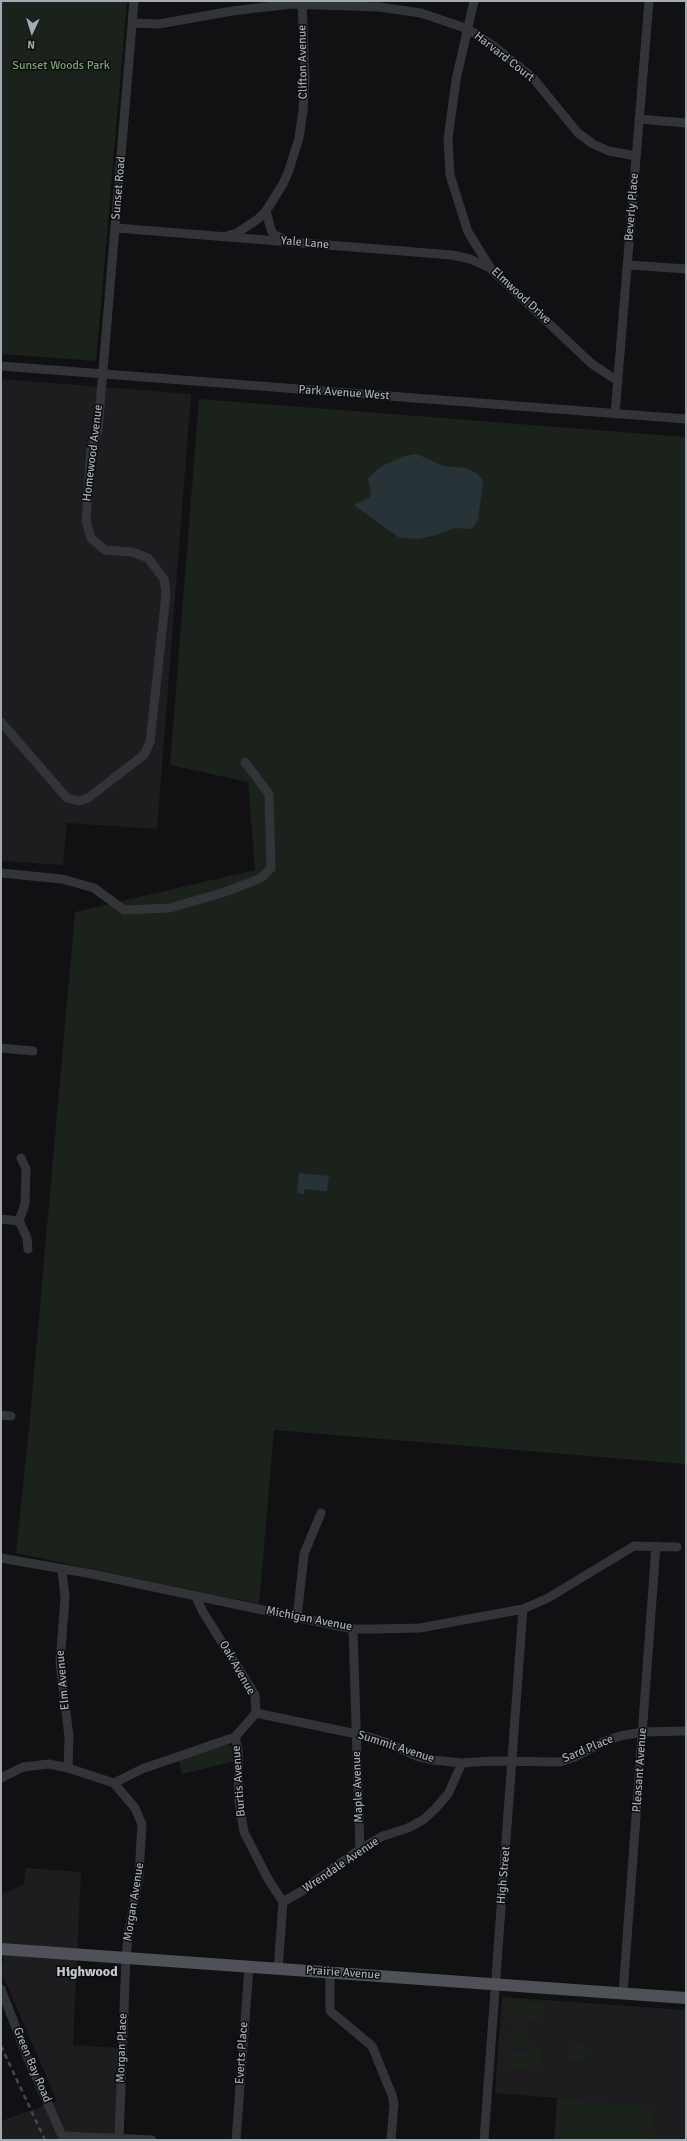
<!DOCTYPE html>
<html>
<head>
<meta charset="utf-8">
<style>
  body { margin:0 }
  #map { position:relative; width:687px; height:2141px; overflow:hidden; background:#111113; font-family:Signika,sans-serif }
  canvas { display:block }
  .frame { position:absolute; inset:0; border:2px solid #a1abb4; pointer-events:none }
  .north { position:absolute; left:12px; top:12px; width:40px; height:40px; -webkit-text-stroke:3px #0c0c0e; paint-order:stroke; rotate:184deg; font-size:11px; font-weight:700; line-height:16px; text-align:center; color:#a1abb4 }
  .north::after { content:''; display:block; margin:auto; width:14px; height:18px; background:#a1abb4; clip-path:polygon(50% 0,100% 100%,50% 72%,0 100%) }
</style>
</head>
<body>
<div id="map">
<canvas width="687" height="2141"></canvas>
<div class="frame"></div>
<div class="north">N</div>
</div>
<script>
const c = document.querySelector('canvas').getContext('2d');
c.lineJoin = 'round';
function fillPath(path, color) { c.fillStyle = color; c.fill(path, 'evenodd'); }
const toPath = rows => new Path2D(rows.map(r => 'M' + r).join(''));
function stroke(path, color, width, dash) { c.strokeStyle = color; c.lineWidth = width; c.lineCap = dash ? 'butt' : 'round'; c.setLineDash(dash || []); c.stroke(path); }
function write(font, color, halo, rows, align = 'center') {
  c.font = font + ' Signika,sans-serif'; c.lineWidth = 3; c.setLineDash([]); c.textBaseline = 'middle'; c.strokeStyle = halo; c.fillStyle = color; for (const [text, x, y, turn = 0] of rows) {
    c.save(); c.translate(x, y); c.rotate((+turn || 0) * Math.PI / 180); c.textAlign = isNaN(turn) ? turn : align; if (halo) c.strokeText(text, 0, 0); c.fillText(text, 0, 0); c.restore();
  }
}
fillPath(toPath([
  [1,379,191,394,157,829,67,823,63,865,1,861],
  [26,1868,81,1872,73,2045,120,2048,118,2140,1,2140,1,2121,57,2101,1,1971,4,1959,1,1946,1,1894,24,1885],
  [502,1997,686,2010,686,2140,554,2140,557,2098,495,2093]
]), '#1d1d20');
fillPath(toPath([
  [1,1,127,1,96,361,1,354],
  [199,399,686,437,686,1464,274,1430,259,1604,16,1553,30,1418,75,912,255,870,248,782,170,765],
  [227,1745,232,1747,235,1761,182,1774,178,1759],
  [507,2001,544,2004,543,2020,506,2018],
  [511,2029,527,2030,526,2046,510,2045],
  [569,2044,586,2045,584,2061,568,2060],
  [528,2046,539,2046,539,2070,505,2068,506,2052,527,2053],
  [558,2099,652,2106,650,2140,555,2140]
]), '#1b221b');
fillPath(toPath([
  [417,454,443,466,465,468,476,473,483,481,478,520,472,529,454,528,437,535,417,539,398,537,354,505,369,498,371,495,368,478,380,467,404,456],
  [299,1173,329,1176,327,1191,304,1189,304,1194,297,1193]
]), '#273337');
stroke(toPath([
  [474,1,456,80,448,139,450,175,468,232,491,269,592,364,618,381],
  [132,23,159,24,232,11,291,4,379,7,421,13,468,29,495,47,533,78,578,133,593,144,609,151,636,156],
  [639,119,686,123],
  [116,228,452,255,470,259,490,268],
  [229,235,237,233,258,219,266,211],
  [284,239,274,235,271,230,266,211,283,184,289,170,299,138,303,111,305,79,302,1],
  [628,265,686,269],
  [1,366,686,419],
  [615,414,649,1],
  [1,722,67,798,79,801,88,798,144,755,150,742,166,594,164,579,148,558,132,552,105,550,91,538,86,521,91,449,98,430,134,1],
  [1,873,62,879,94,888,124,910,170,908,225,892,261,878,271,868,269,794,245,762],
  [1,1048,33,1051],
  [1,1219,19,1221],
  [19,1221,25,1204,26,1169,21,1158],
  [19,1221,27,1238,28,1249],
  [1,1415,11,1416],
  [1,1558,92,1574,353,1629,374,1629,420,1628,523,1609,548,1598,634,1546,677,1547],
  [62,1569,65,1598,60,1662,69,1737,68,1768],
  [196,1597,203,1612,255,1695,256,1713,235,1737],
  [297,1618,304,1554,321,1513],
  [353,1629,360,1849],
  [256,1713,366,1736,388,1743,416,1756,433,1760,462,1763,493,1761,560,1762,575,1757,603,1742,620,1736,643,1732,686,1731],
  [1,1778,23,1767,49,1764,68,1768,114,1783,142,1769,235,1737,238,1749,239,1802,244,1832,268,1879,283,1902,278,1969],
  [114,1783,135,1808,142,1824,139,1875,128,1936,126,1958,119,2138],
  [283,1902,302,1891,360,1849,383,1836,408,1828,423,1820,435,1809,448,1794,462,1763],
  [330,1972,330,2011,372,2046,392,2095,394,2104,391,2140],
  [1,1989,28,2059,64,2140],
  [623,1993,656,1546],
  [63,2136,152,2140],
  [236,2140,249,1967],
  [484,2140,523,1609]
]), '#323438', 9);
stroke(toPath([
  [1,1949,686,1998]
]), '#4e5157', 12);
stroke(toPath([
  [1,2046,45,2140]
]), '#45484d', 2.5, [5, 4]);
write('12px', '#a1abb4', '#0c0c0e', [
  ["Harvard Court",504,57,38],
  ["Clifton Avenue",303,62,-91],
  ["Sunset Road",119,188,-85],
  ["Beverly Place",632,207,-85],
  ["Yale Lane",305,243,5],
  ["Elmwood Drive",521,296,43],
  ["Park Avenue West",344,393,4],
  ["Homewood Avenue",93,453,-83],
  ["Michigan Avenue",309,1619,11],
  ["Oak Avenue",237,1668,60],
  ["Elm Avenue",63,1680,-95],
  ["Summit Avenue",396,1747,18],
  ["Sard Place",588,1749,-23],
  ["Pleasant Avenue",640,1770,-86],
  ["Burtis Avenue",239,1781,-94],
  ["Maple Avenue",358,1787,-92],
  ["Wrendale Avenue",341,1865,-34],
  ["High Street",504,1875,-85],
  ["Morgan Avenue",134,1902,-81],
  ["Prairie Avenue",343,1973,4],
  ["Morgan Place",122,2048,-88],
  ["Everts Place",242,2053,-86],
  ["Green Bay Road",32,2065,67]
]);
write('12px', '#7da077', '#0c0c0e', [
  ["Sunset Woods Park",61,66]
]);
write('bold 14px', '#c3c9d0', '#0c0c0e', [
  ["Highwood",87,1972]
]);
</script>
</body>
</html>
